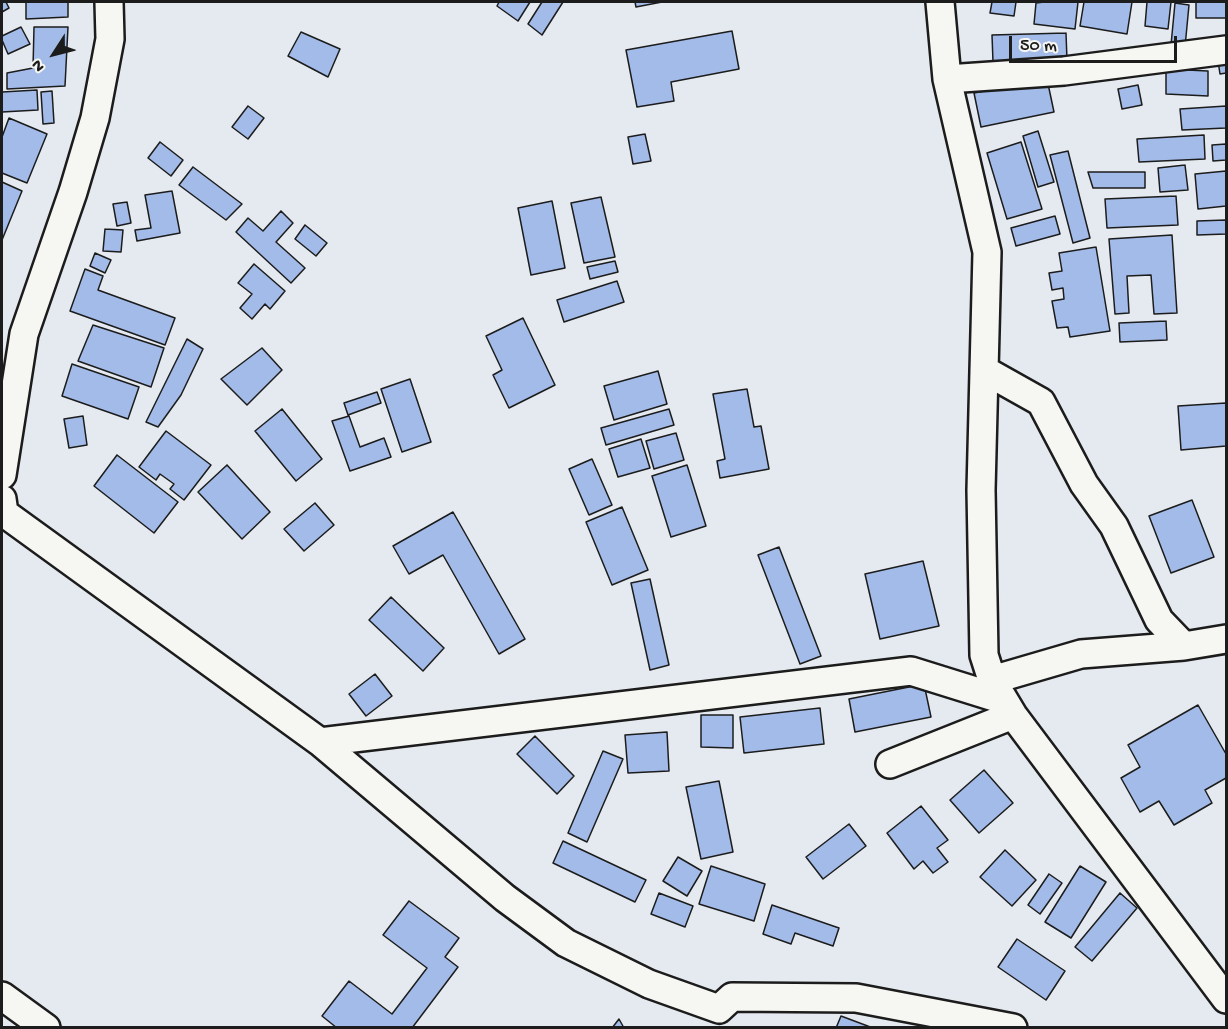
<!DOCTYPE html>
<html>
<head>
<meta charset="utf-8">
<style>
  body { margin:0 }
  #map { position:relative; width:1228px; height:1029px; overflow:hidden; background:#e5eaf0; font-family:"Gochi Hand",sans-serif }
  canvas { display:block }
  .frame { position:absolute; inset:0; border:3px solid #1c1c1c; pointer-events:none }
  .north { position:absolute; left:24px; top:24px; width:60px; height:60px; -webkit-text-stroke:4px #f6f6f2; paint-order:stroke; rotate:234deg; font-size:16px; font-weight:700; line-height:24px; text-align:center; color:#1c1c1c }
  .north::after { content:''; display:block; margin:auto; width:21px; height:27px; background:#1c1c1c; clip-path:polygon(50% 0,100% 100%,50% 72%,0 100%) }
  .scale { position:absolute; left:1009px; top:36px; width:168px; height:27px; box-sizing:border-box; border:3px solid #1c1c1c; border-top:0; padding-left:8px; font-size:18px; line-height:21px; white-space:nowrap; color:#1c1c1c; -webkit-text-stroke:4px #f6f6f2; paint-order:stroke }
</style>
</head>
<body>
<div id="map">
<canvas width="1228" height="1029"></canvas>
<div class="frame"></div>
<div class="north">N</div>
<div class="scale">50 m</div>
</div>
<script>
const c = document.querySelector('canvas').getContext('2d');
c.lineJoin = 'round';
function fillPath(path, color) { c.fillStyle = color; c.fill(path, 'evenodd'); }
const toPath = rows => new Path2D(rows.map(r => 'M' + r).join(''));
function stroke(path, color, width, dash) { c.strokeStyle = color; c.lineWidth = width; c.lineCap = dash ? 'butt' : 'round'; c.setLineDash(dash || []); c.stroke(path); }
const building = toPath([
  [2,2,6,2,9,8,2,12,2,2],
  [26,2,68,2,68,17,26,19,26,2],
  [499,2,530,2,518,21,497,6,499,2],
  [542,2,563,2,542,35,528,24,542,2],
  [635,2,662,2,636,7,635,2],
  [992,2,1016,2,1014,16,990,13,992,2],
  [1044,2,1078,2,1075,29,1034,24,1036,3,1044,2],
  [1084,2,1132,2,1127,34,1080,26,1084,2],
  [1147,2,1171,2,1168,29,1145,26,1147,2],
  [1196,2,1226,2,1226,18,1196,18,1196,2],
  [1175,3,1189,5,1185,47,1171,45,1175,3],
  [21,27,30,44,8,54,2,40,2,36,21,27],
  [34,27,68,27,65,86,7,89,7,73,33,68,34,27],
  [732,31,739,69,671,82,674,101,637,107,626,50,732,31],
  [301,32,340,49,328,77,288,56,301,32],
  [1066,33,1067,60,993,62,992,35,1066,33],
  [1226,60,1226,73,1220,74,1218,61,1226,60],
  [1166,69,1208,71,1208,96,1166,94,1166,69],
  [1047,79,1054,112,981,127,974,93,1047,79],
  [1138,85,1142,105,1122,109,1118,89,1138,85],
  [37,90,38,110,2,112,2,92,37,90],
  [52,91,54,123,43,124,41,92,52,91],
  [248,106,264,118,248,139,232,127,248,106],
  [1226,106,1226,128,1182,130,1180,109,1226,106],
  [9,118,47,134,27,183,2,173,2,137,9,118],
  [1038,131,1054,182,1038,187,1023,136,1038,131],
  [645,134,651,161,633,164,628,137,645,134],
  [1204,135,1205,159,1139,162,1137,139,1204,135],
  [160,142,183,160,171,176,148,158,160,142],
  [1021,142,1042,209,1007,219,987,153,1021,142],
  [1226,144,1226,160,1213,161,1212,145,1226,144],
  [1068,151,1090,238,1073,243,1050,155,1068,151],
  [1185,165,1188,190,1160,192,1158,168,1185,165],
  [193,167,242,204,226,220,179,185,193,167],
  [1226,171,1226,206,1198,209,1195,174,1226,171],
  [1088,172,1145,172,1145,188,1093,188,1088,172],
  [2,182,22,191,2,240,2,182],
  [172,191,180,233,137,241,135,230,151,228,145,195,172,191],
  [1176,196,1178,225,1107,228,1105,199,1176,196],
  [601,197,615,257,584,263,571,203,601,197],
  [552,201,565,268,531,275,518,208,552,201],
  [127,202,131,223,117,226,113,204,127,202],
  [281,211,293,223,276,242,305,268,291,283,236,232,248,218,263,231,281,211],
  [1055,216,1060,234,1016,246,1011,228,1055,216],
  [1226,220,1226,234,1197,235,1197,221,1226,220],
  [305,225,327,243,316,256,295,239,305,225],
  [105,229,123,230,121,252,103,251,105,229],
  [1172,235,1177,313,1154,314,1151,275,1127,276,1129,313,1115,314,1109,239,1172,235],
  [1096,247,1110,331,1070,337,1068,327,1057,328,1052,301,1064,299,1063,288,1052,290,1049,273,1062,271,1059,253,1096,247],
  [95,253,111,260,105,273,90,266,95,253],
  [615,261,618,272,590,279,587,267,615,261],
  [254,264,285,291,270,309,265,304,252,319,240,308,252,294,238,283,254,264],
  [85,269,103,276,98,290,175,318,165,345,70,311,85,269],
  [617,281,624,302,564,322,557,300,617,281],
  [523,318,555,385,509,408,493,375,502,370,486,336,523,318],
  [1166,321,1167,340,1120,342,1119,323,1166,321],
  [93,325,164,348,151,387,78,361,93,325],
  [187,339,203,349,181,395,158,427,146,422,187,339],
  [262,348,282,370,247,405,221,379,262,348],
  [72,364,139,387,128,419,62,396,72,364],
  [658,371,667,404,614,420,604,386,658,371],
  [410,379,431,442,402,452,381,389,410,379],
  [747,389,754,427,761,426,769,469,720,478,717,461,725,459,713,394,747,389],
  [377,392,381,403,348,415,344,403,377,392],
  [1226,403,1226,446,1181,450,1178,406,1226,403],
  [282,409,322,459,296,481,255,431,282,409],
  [669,409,674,425,606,445,601,428,669,409],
  [83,416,87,445,69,448,64,419,83,416],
  [349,416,360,447,384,438,391,457,350,471,332,421,349,416],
  [166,431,211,465,184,500,170,489,174,484,160,474,156,480,139,467,166,431],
  [676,433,684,460,654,469,646,441,676,433],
  [641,439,650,468,618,477,609,449,641,439],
  [117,455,178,502,154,533,94,486,117,455],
  [592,459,612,505,589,515,569,469,592,459],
  [227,465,270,512,242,539,198,492,227,465],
  [687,465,706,526,671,537,652,476,687,465],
  [1192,500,1214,557,1171,573,1149,516,1192,500],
  [315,503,334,525,304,551,284,529,315,503],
  [622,507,648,570,612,585,586,522,622,507],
  [453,512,525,639,499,654,443,555,409,574,393,546,453,512],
  [779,547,821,656,800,664,758,555,779,547],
  [923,561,939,626,880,639,865,574,923,561],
  [650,579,669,665,650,670,631,583,650,579],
  [391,597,444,648,423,671,369,620,391,597],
  [375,674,392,696,366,716,349,694,375,674],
  [924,684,931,717,855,732,849,699,924,684],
  [1198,705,1226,754,1226,778,1205,790,1212,803,1174,825,1159,801,1140,812,1121,778,1140,767,1128,745,1198,705],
  [820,708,824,744,744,753,740,717,820,708],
  [701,715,733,715,733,748,701,747,701,715],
  [667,732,669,771,628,773,625,735,667,732],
  [535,736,574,776,557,794,517,754,535,736],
  [603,751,623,759,587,842,568,833,603,751],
  [984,770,1013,803,979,833,950,800,984,770],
  [719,781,733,852,701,859,686,787,719,781],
  [921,806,948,840,937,848,948,862,933,873,923,861,914,869,887,833,921,806],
  [849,824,866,846,823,879,806,857,849,824],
  [563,841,646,880,635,902,553,863,563,841],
  [1005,850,1036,880,1012,906,980,877,1005,850],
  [678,857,702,871,687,896,663,881,678,857],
  [711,866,765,884,754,921,699,904,711,866],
  [1080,866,1106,882,1071,938,1045,922,1080,866],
  [1049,874,1062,883,1040,914,1028,905,1049,874],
  [659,893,693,906,685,927,651,914,659,893],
  [1120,893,1137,908,1092,961,1075,947,1120,893],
  [409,901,459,938,445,957,458,967,412,1028,337,1028,322,1016,349,981,392,1014,427,968,383,935,409,901],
  [772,905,839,928,833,946,795,933,791,944,763,934,772,905],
  [1017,939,1065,971,1046,1000,998,967,1017,939],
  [841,1016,873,1028,836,1028,841,1016],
  [619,1019,624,1028,612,1028,619,1019]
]);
fillPath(building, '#a3bbe8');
stroke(building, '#1c1c1c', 1.5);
const minor = toPath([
  [940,2,947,79,987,252,981,490,984,655,992,680],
  [947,79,1064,71,1226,50],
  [984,370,1041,402,1084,484,1114,526,1159,620,1184,646],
  [2,475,24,334,73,192,95,118,110,39,109,2],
  [2,499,4,513,320,742,911,671,1004,700,992,680,1081,654,1184,646,1226,639],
  [1004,700,1013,715,1226,999],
  [320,742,505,898,566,943,649,984,719,1009,732,997,856,998,1013,1028],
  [890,764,1013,715],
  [2,996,46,1028]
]);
stroke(minor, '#1c1c1c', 32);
stroke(minor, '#f6f6f2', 27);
</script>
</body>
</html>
